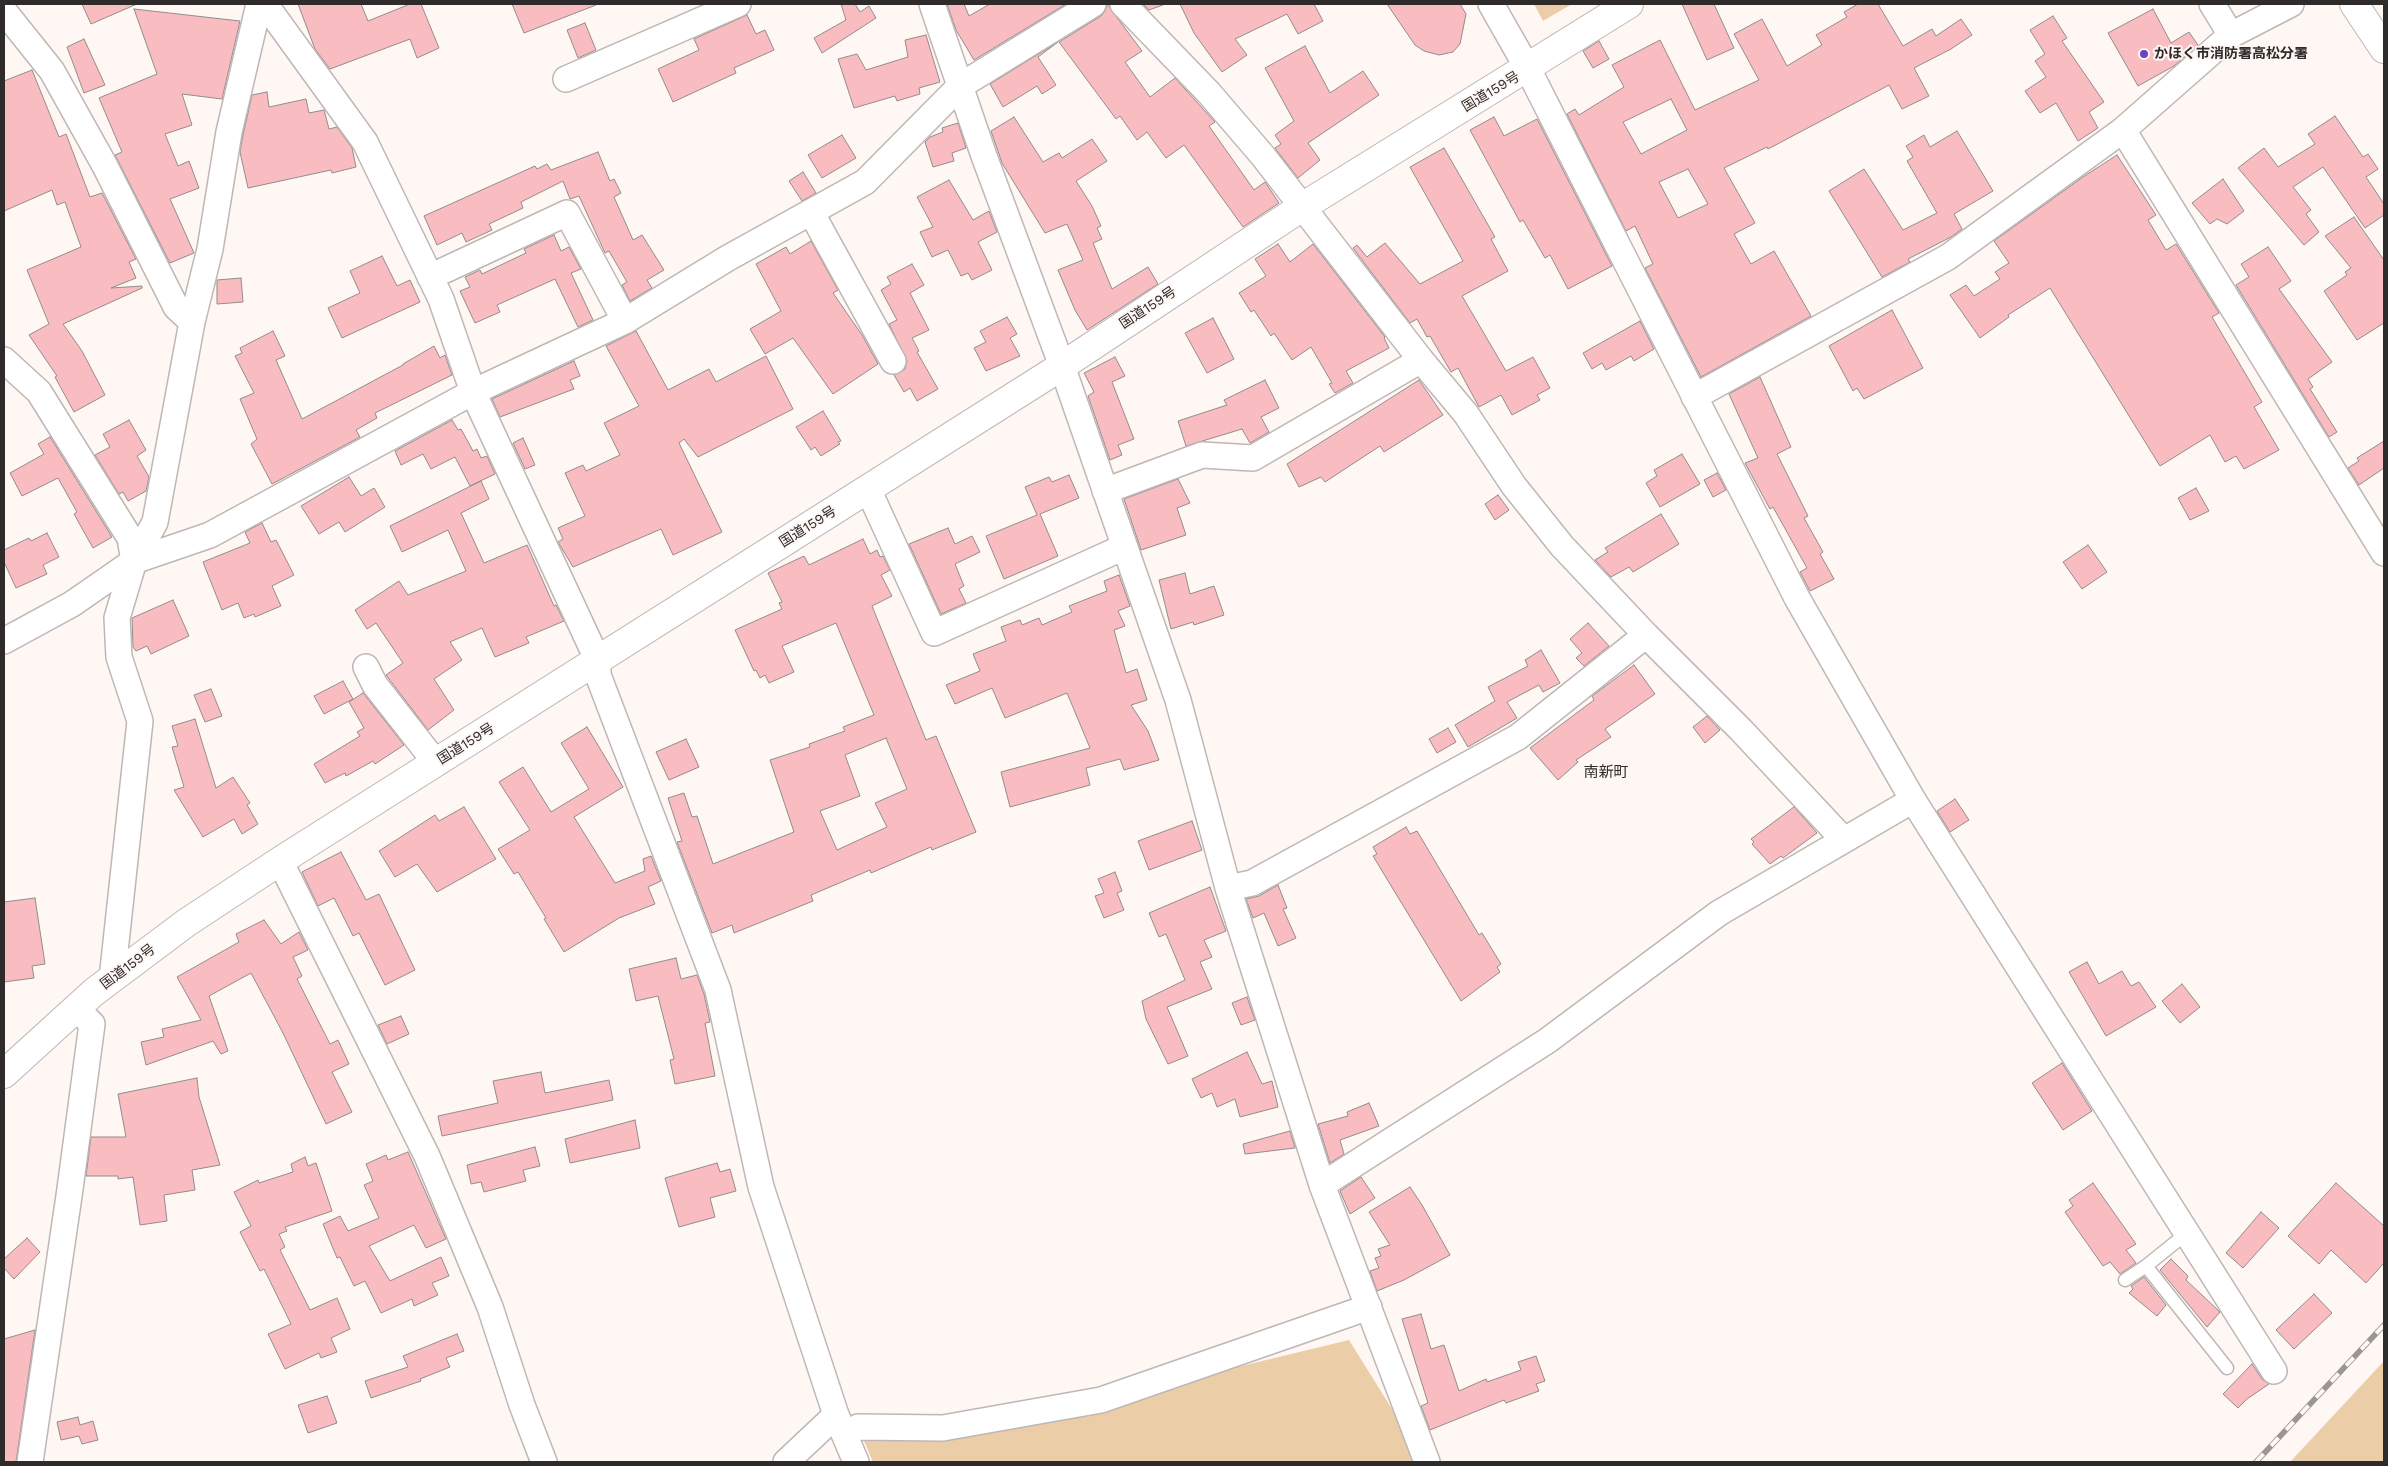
<!DOCTYPE html>
<html>
<head>
<meta charset="utf-8">
<style>
  body { margin:0 }
  #map { position:relative; width:2388px; height:1466px; overflow:hidden; background:#fff7f4; font-family:"Work Sans",sans-serif }
  canvas { display:block }
  .frame { position:absolute; inset:0; border:5px solid #2e2b2a; pointer-events:none }
</style>
</head>
<body>
<div id="map">
<canvas width="2388" height="1466"></canvas>
<div class="frame"></div>
</div>
<script>
const c = document.querySelector('canvas').getContext('2d');
c.lineJoin = 'round';
function fillPath(path, color) { c.fillStyle = color; c.fill(path, 'evenodd'); }
const toPath = rows => new Path2D(rows.map(r => 'M' + r).join(''));
function stroke(path, color, width, dash) { c.strokeStyle = color; c.lineWidth = width; c.lineCap = dash ? 'butt' : 'round'; c.setLineDash(dash || []); c.stroke(path); }
function write(font, color, halo, rows, align = 'center') {
  c.font = font + ' "Work Sans","Noto Sans JP",sans-serif'; c.lineWidth = 4; c.setLineDash([]); c.textBaseline = 'middle'; c.strokeStyle = halo; c.fillStyle = color; for (const [text, x, y, turn = 0] of rows) {
    c.save(); c.translate(x, y); c.rotate((+turn || 0) * Math.PI / 180); c.textAlign = isNaN(turn) ? turn : align; if (halo) c.strokeText(text, 0, 0); c.fillText(text, 0, 0); c.restore();
  }
}
fillPath(toPath([
  [1534,4,1572,4,1543,21],
  [1349,1340,1425,1462,873,1462,858,1427,1101,1400],
  [2384,1361,2384,1462,2290,1462]
]), '#ebcea7');
const building = toPath([
  [82,4,137,4,91,24,82,4],
  [298,4,361,4,368,21,410,4,421,4,439,48,417,58,410,39,330,69,315,49,298,4],
  [512,4,596,4,596,5,524,33,512,4],
  [841,4,855,4,860,12,869,6,876,18,822,53,814,38,846,20,841,4],
  [947,4,964,4,969,16,990,4,1066,4,974,60,956,30,947,4],
  [1107,4,1142,51,1125,62,1150,97,1175,78,1215,122,1209,126,1254,190,1265,182,1279,203,1243,227,1184,145,1166,158,1147,132,1137,140,1120,116,1116,119,1059,42,1101,16,1105,11,1107,4],
  [1143,4,1163,4,1163,5,1149,10,1143,4],
  [1180,4,1314,4,1323,21,1298,34,1287,14,1235,39,1247,55,1222,72,1194,33,1180,4],
  [1387,4,1460,4,1466,14,1460,44,1453,52,1439,55,1424,51,1415,45,1387,4],
  [1682,4,1714,4,1734,48,1707,60,1682,4],
  [1858,4,1878,4,1903,46,1932,29,1936,36,1961,19,1972,35,1951,49,1914,68,1929,96,1902,109,1889,85,1768,149,1767,147,1724,168,1755,223,1734,234,1751,264,1774,251,1811,316,1701,377,1645,268,1653,264,1635,226,1626,231,1567,114,1575,109,1579,115,1624,87,1612,65,1660,40,1695,110,1759,80,1734,34,1762,19,1787,66,1822,45,1816,35,1847,17,1844,12,1858,4],
  [1671,99,1687,130,1641,154,1623,122,1671,99],
  [1688,169,1708,204,1678,218,1659,182,1688,169],
  [134,9,240,21,222,99,182,94,192,125,165,134,178,166,189,161,199,188,170,199,194,253,170,263,115,155,122,152,99,98,157,74,134,9],
  [2153,9,2171,43,2189,32,2198,45,2174,66,2138,86,2108,33,2153,9],
  [747,15,756,34,765,30,774,50,734,68,736,73,673,102,658,69,699,50,694,39,747,15],
  [2053,16,2067,38,2062,41,2104,102,2089,112,2098,128,2078,141,2056,103,2040,113,2025,91,2046,77,2035,61,2045,54,2030,30,2053,16],
  [585,23,596,50,578,58,567,30,585,23],
  [926,35,940,82,919,88,920,94,897,101,895,96,854,108,838,59,857,54,866,70,908,57,905,40,926,35],
  [84,39,105,85,84,93,67,47,84,39],
  [1599,41,1609,59,1593,68,1583,51,1599,41],
  [1058,42,1038,57,1056,85,1042,94,1037,86,1003,107,990,84,1058,42],
  [1305,46,1330,93,1363,71,1379,95,1308,143,1320,160,1298,178,1275,148,1281,144,1275,135,1294,121,1265,68,1305,46],
  [32,70,59,137,66,134,90,197,102,193,136,259,129,262,136,278,111,288,142,286,142,288,63,324,82,351,105,395,74,412,55,377,57,376,29,335,49,324,27,270,81,247,65,202,57,205,52,190,4,211,4,81,32,70],
  [267,92,269,107,306,99,309,113,324,110,329,129,337,127,352,148,356,167,332,173,331,170,248,188,240,152,243,135,252,95,267,92],
  [2335,116,2363,157,2368,154,2378,169,2366,177,2384,204,2384,215,2365,228,2323,167,2293,187,2311,210,2306,214,2319,232,2304,245,2238,168,2264,148,2278,167,2315,144,2308,134,2335,116],
  [1014,117,1043,162,1059,153,1062,158,1092,139,1107,161,1076,181,1092,206,1101,226,1097,228,1102,239,1093,243,1112,289,1148,267,1158,284,1087,330,1075,310,1058,270,1083,260,1067,224,1045,233,1002,163,998,151,991,131,1014,117],
  [1494,117,1504,136,1537,119,1612,266,1568,289,1550,255,1545,258,1523,220,1520,222,1470,130,1494,117],
  [958,123,966,148,952,153,954,161,933,167,925,142,930,137,943,132,942,128,958,123],
  [1957,131,1993,191,1954,214,1962,229,1951,237,1908,259,1910,262,1882,277,1829,191,1864,169,1903,230,1937,213,1907,161,1913,157,1906,146,1924,135,1930,147,1957,131],
  [842,135,856,158,822,178,808,155,842,135],
  [1444,148,1495,237,1491,239,1508,271,1462,296,1506,371,1533,357,1550,388,1537,395,1540,400,1512,415,1501,395,1479,407,1458,368,1451,372,1430,336,1427,337,1417,319,1410,323,1353,248,1357,245,1367,257,1385,243,1420,284,1463,261,1410,167,1444,148],
  [598,152,610,181,614,179,621,193,614,197,633,240,642,235,664,270,647,280,652,288,630,301,622,285,627,282,609,251,605,253,579,196,570,199,563,181,521,202,523,208,489,224,492,230,466,242,462,233,437,245,424,216,535,166,537,169,547,164,551,170,598,152],
  [2117,155,2156,215,2148,220,2166,250,2176,244,2219,313,2212,317,2262,402,2254,407,2279,450,2244,469,2236,456,2225,462,2210,435,2160,466,2050,288,2008,315,2009,317,1980,338,1950,295,1966,285,1974,296,2000,279,1995,272,2009,263,1994,241,2083,177,2117,155],
  [803,172,816,193,802,201,789,181,803,172],
  [2223,179,2244,211,2227,224,2217,219,2210,224,2192,203,2223,179],
  [949,180,973,220,989,211,997,232,978,242,992,270,972,280,968,273,961,276,948,250,932,257,920,232,933,227,917,197,949,180],
  [2354,217,2384,260,2384,323,2357,340,2324,291,2347,275,2345,272,2351,268,2325,236,2354,217],
  [554,235,561,251,569,247,581,269,571,273,593,320,578,327,555,279,497,305,500,312,475,323,460,291,470,287,465,277,480,270,482,274,526,253,524,249,554,235],
  [811,241,838,290,833,293,862,335,878,364,833,394,793,338,765,354,750,329,781,311,756,264,786,247,790,254,811,241],
  [1278,244,1290,262,1313,244,1385,337,1384,338,1389,348,1346,371,1353,383,1335,393,1329,384,1332,383,1311,347,1292,360,1274,333,1271,336,1254,310,1251,312,1239,293,1266,276,1255,259,1278,244],
  [2268,247,2291,281,2279,289,2332,362,2308,379,2313,387,2310,389,2337,432,2329,437,2236,285,2249,277,2241,264,2268,247],
  [382,256,397,286,410,280,420,302,342,338,328,308,360,293,350,271,382,256],
  [912,264,924,285,910,293,929,330,912,338,919,351,917,352,938,389,917,401,910,388,904,392,894,375,905,369,907,361,889,324,897,320,881,290,891,284,887,277,912,264],
  [241,278,243,302,217,304,217,280,241,278],
  [1892,310,1923,368,1864,399,1857,388,1853,391,1829,346,1892,310],
  [1007,317,1017,334,1010,338,1020,356,986,371,974,348,986,342,980,331,1007,317],
  [1213,318,1234,359,1207,373,1185,333,1213,318],
  [1640,321,1654,349,1634,361,1631,356,1606,370,1602,363,1592,369,1583,353,1640,321],
  [273,331,285,356,276,360,302,419,403,365,403,364,434,346,440,358,445,355,452,375,375,413,377,418,356,430,360,437,272,484,251,444,257,439,240,399,254,393,235,356,242,353,240,348,273,331],
  [636,331,668,390,709,369,716,382,766,356,793,409,698,457,684,439,679,443,722,532,673,555,661,529,573,567,558,542,563,539,558,528,585,516,565,473,583,465,586,471,620,455,604,423,639,406,606,346,636,331],
  [1115,357,1125,376,1112,382,1134,439,1118,445,1122,455,1110,460,1088,396,1094,392,1084,373,1115,357],
  [574,361,580,376,570,380,574,389,500,417,492,399,574,361],
  [1760,377,1791,447,1777,454,1808,516,1804,518,1823,552,1820,554,1834,579,1810,591,1800,572,1807,568,1773,507,1770,509,1745,463,1758,458,1729,394,1760,377],
  [1265,380,1279,408,1261,417,1269,432,1250,443,1242,429,1186,446,1178,421,1227,405,1224,400,1265,380],
  [1419,380,1443,415,1384,452,1380,446,1325,482,1321,477,1299,487,1287,464,1419,380],
  [823,411,841,441,838,442,840,444,821,456,815,447,811,450,796,427,823,411],
  [129,420,146,450,137,456,149,477,146,491,128,501,123,492,119,494,95,455,110,447,103,434,129,420],
  [452,420,458,430,461,429,473,451,477,449,481,458,487,456,495,474,470,486,455,457,431,469,423,454,401,465,395,451,452,420],
  [50,437,112,537,93,548,74,514,77,512,58,478,22,496,10,473,44,454,38,444,50,437],
  [523,438,535,465,525,469,513,443,523,438],
  [2384,441,2384,468,2359,485,2348,468,2359,461,2357,458,2384,441],
  [1682,454,1700,484,1660,507,1646,483,1657,476,1654,470,1682,454],
  [1717,473,1726,490,1713,497,1704,480,1717,473],
  [1069,475,1079,498,1040,514,1058,556,1004,579,986,536,1037,515,1025,487,1049,477,1052,482,1069,475],
  [349,477,361,496,374,488,385,507,345,532,339,522,319,534,301,506,349,477],
  [1178,479,1190,503,1177,508,1186,535,1141,550,1124,499,1178,479],
  [481,481,489,499,461,513,484,563,527,545,554,606,556,605,564,621,526,637,529,643,495,657,482,628,450,642,462,660,434,679,454,710,428,730,386,675,403,663,376,623,367,629,355,610,399,581,408,595,466,571,448,530,402,552,390,526,481,481],
  [2196,488,2209,511,2190,520,2178,498,2196,488],
  [1498,495,1509,510,1495,520,1485,504,1498,495],
  [1661,514,1679,544,1633,572,1629,567,1611,577,1595,560,1608,552,1605,548,1661,514],
  [262,523,271,542,276,540,294,575,272,586,281,606,255,617,254,614,244,618,238,603,222,610,203,562,250,543,245,532,262,523],
  [948,528,955,544,972,536,980,552,955,564,964,586,959,589,966,603,941,614,909,544,948,528],
  [47,533,59,557,43,565,47,574,16,588,4,562,4,550,29,538,31,541,47,533],
  [863,539,870,554,877,550,880,557,883,556,890,570,881,575,892,596,872,606,926,740,936,736,976,832,932,850,931,847,871,873,870,870,811,895,813,901,734,933,732,925,712,933,677,842,682,841,668,798,684,793,692,817,697,816,713,864,794,832,770,760,810,747,809,744,845,731,843,727,874,715,836,623,782,646,794,672,769,683,765,675,760,678,756,670,754,671,735,630,782,609,779,603,782,602,768,573,804,556,809,565,863,539],
  [886,738,907,789,875,803,887,827,837,850,820,811,860,796,845,755,886,738],
  [2088,545,2107,572,2082,589,2063,562,2088,545],
  [1185,573,1190,594,1214,586,1224,615,1194,625,1193,622,1171,629,1159,580,1185,573],
  [1119,575,1130,606,1118,611,1125,626,1114,630,1126,673,1137,669,1147,700,1131,705,1148,731,1159,760,1124,770,1120,759,1086,768,1090,785,1010,807,1001,772,1090,748,1067,693,1005,718,992,688,955,704,946,685,980,671,973,654,1006,641,1001,627,1020,620,1022,625,1039,618,1042,625,1072,612,1069,606,1107,591,1104,581,1119,575],
  [173,600,189,636,151,654,147,646,136,651,133,647,132,618,173,600],
  [1588,623,1609,646,1584,666,1576,658,1582,653,1570,639,1588,623],
  [1541,650,1560,683,1543,692,1539,685,1507,702,1517,718,1468,747,1455,725,1495,701,1488,687,1528,666,1525,660,1541,650],
  [1634,665,1655,694,1605,729,1611,737,1576,760,1578,762,1558,780,1530,748,1594,700,1592,696,1634,665],
  [343,681,353,699,324,714,314,696,343,681],
  [211,689,222,716,205,722,194,695,211,689],
  [363,693,404,745,375,764,373,761,346,776,345,773,325,783,314,764,360,736,357,732,364,728,349,702,363,693],
  [1707,716,1720,730,1705,743,1693,727,1707,716],
  [195,719,216,788,233,777,250,803,247,805,258,824,242,834,234,819,203,837,174,790,184,787,172,747,178,746,172,726,195,719],
  [587,727,623,787,574,817,615,883,645,871,643,859,651,856,661,881,648,887,655,904,619,918,564,952,544,919,546,918,518,872,514,874,498,849,530,830,499,782,523,767,551,812,589,789,561,743,587,727],
  [1448,728,1456,742,1437,753,1429,739,1448,728],
  [686,739,699,767,669,780,656,752,686,739],
  [1955,799,1969,820,1950,832,1937,811,1955,799],
  [464,807,496,859,437,892,417,864,395,877,379,851,435,815,439,821,464,807],
  [1794,807,1817,833,1783,858,1781,856,1770,864,1752,844,1754,842,1751,839,1794,807],
  [1192,821,1202,850,1149,870,1138,841,1192,821],
  [1406,827,1410,834,1417,831,1479,935,1482,933,1501,964,1497,967,1500,972,1461,1001,1373,856,1377,854,1373,847,1406,827],
  [341,852,366,900,379,894,415,970,385,985,359,933,353,936,334,898,318,906,302,872,341,852],
  [1115,872,1122,891,1117,893,1124,910,1104,918,1095,896,1104,893,1098,879,1115,872],
  [1278,885,1287,908,1283,909,1296,938,1278,946,1264,913,1253,918,1246,899,1259,896,1278,885],
  [1210,887,1226,931,1204,940,1212,957,1200,962,1212,989,1167,1007,1188,1056,1168,1064,1146,1019,1142,1001,1185,980,1166,934,1159,937,1149,913,1210,887],
  [35,898,45,964,32,966,34,978,4,982,4,902,35,898],
  [264,920,281,944,299,932,308,950,293,957,302,976,297,979,330,1044,338,1040,349,1064,332,1072,352,1112,326,1124,283,1033,251,973,209,996,228,1051,221,1054,213,1041,146,1065,141,1042,164,1037,162,1029,201,1020,177,977,239,942,236,934,264,920],
  [676,958,681,979,697,975,704,994,710,1022,705,1023,715,1076,675,1084,670,1060,674,1059,658,996,636,1001,629,969,676,958],
  [2087,962,2099,984,2122,971,2131,986,2139,982,2156,1007,2106,1036,2069,972,2087,962],
  [2182,984,2200,1007,2180,1023,2162,1001,2182,984],
  [1247,997,1255,1020,1241,1025,1232,1003,1247,997],
  [401,1016,409,1034,387,1044,378,1025,401,1016],
  [1247,1052,1262,1084,1272,1081,1278,1107,1240,1117,1235,1099,1217,1107,1212,1093,1201,1098,1192,1079,1247,1052],
  [2062,1063,2092,1111,2063,1130,2032,1083,2062,1063],
  [541,1072,545,1093,609,1080,613,1100,442,1136,438,1116,498,1103,493,1081,541,1072],
  [197,1078,199,1097,220,1165,192,1170,195,1190,164,1195,167,1221,140,1225,133,1177,118,1179,118,1176,86,1176,91,1137,126,1137,118,1094,197,1078],
  [1369,1103,1379,1126,1340,1140,1344,1154,1330,1163,1318,1124,1348,1116,1347,1112,1369,1103],
  [635,1120,640,1148,570,1163,565,1139,635,1120],
  [1290,1131,1295,1148,1245,1154,1243,1144,1290,1131],
  [535,1147,540,1166,523,1170,526,1181,484,1192,481,1182,471,1184,467,1165,535,1147],
  [408,1152,446,1239,426,1248,414,1225,369,1246,390,1281,441,1257,449,1276,432,1283,438,1295,414,1306,412,1299,381,1313,365,1281,354,1286,340,1257,337,1258,323,1224,340,1216,348,1231,379,1218,364,1185,373,1181,366,1164,386,1155,388,1160,408,1152],
  [305,1157,308,1166,316,1163,332,1211,285,1227,287,1231,279,1234,285,1247,280,1250,310,1310,337,1298,350,1329,331,1338,337,1352,321,1358,319,1353,285,1369,268,1334,291,1324,264,1269,260,1271,240,1232,251,1226,234,1192,258,1180,259,1183,293,1172,291,1164,305,1157],
  [717,1163,720,1172,730,1169,736,1191,710,1198,715,1217,679,1227,665,1178,717,1163],
  [1361,1177,1375,1198,1350,1214,1340,1191,1361,1177],
  [2093,1183,2136,1244,2126,1250,2136,1263,2120,1274,2110,1262,2103,1266,2065,1212,2073,1206,2069,1200,2093,1183],
  [2336,1183,2384,1226,2384,1263,2366,1283,2331,1250,2319,1264,2288,1236,2336,1183],
  [1410,1187,1422,1205,1450,1255,1404,1280,1377,1291,1370,1271,1379,1268,1375,1258,1381,1256,1378,1249,1390,1245,1369,1212,1410,1187],
  [2261,1212,2279,1228,2243,1268,2226,1253,2261,1212],
  [27,1238,40,1252,14,1279,4,1268,4,1259,27,1238],
  [2171,1259,2188,1276,2186,1280,2220,1312,2207,1327,2160,1270,2171,1259],
  [2144,1277,2166,1305,2157,1316,2129,1293,2133,1289,2131,1286,2144,1277],
  [2314,1294,2332,1313,2294,1349,2276,1330,2314,1294],
  [1421,1314,1431,1349,1444,1345,1459,1391,1486,1379,1487,1382,1521,1370,1518,1362,1536,1356,1545,1381,1536,1384,1539,1391,1506,1403,1504,1400,1430,1430,1421,1406,1428,1403,1402,1319,1421,1314],
  [35,1330,16,1462,4,1462,4,1339,35,1330],
  [457,1334,464,1351,446,1358,450,1367,420,1379,421,1381,371,1398,365,1381,408,1367,403,1356,457,1334],
  [2252,1364,2262,1379,2269,1384,2247,1399,2238,1408,2223,1394,2252,1364],
  [327,1396,337,1423,308,1433,298,1405,327,1396],
  [78,1417,80,1425,93,1421,98,1440,82,1444,79,1436,61,1440,57,1422,78,1417]
]);
fillPath(building, '#f9bdc1');
stroke(building, '#938b8c', 1);
const service = toPath([
  [2146,1266,2227,1368],
  [2125,1280,2146,1266,2187,1233]
]);
const minor = toPath([
  [265,4,365,142,441,299,473,392,598,661,598,675,718,990,761,1187,836,1415,856,1462],
  [932,4,984,156,1062,366,1178,700,1228,888,1322,1185,1427,1462],
  [1123,4,1209,93,1263,156,1421,360,1466,414,1514,486,1562,546,1646,635,1741,730,1843,839],
  [1491,4,1528,69,1797,598,1913,800,2274,1371],
  [2212,4,2231,35],
  [4,11,52,71,105,166,176,307,192,322],
  [566,79,738,4],
  [2123,130,2384,553],
  [811,212,893,361],
  [430,277,567,213,625,321],
  [4,360,39,392,130,538,134,561],
  [1694,397,1948,257,2123,130,2231,35,2291,4],
  [868,489,934,633,1124,547],
  [1105,491,1202,455,1253,458,1421,360],
  [4,641,72,604,134,561,210,535,473,392,625,321,728,258,865,182,960,86,1093,4],
  [366,667,375,685,436,763],
  [280,861,427,1156,490,1307,522,1405,544,1462],
  [1228,888,1252,883,1518,737,1646,635],
  [112,979,140,721,119,657,117,618,134,561,155,522,192,322,210,249,229,132,259,4],
  [1322,1185,1547,1041,1719,913,1913,800],
  [858,1427,943,1428,1101,1400,1369,1307],
  [30,1462,70,1189,92,1024,76,1008],
  [786,1462,836,1415]
]);
const tertiary = toPath([
  [2354,4,2384,49]
]);
const trunk = toPath([
  [4,1074,94,992,186,923,280,861,1062,366,1302,207,1629,4]
]);
stroke(service, '#bfb7b5', 15);
stroke(minor, '#bfb7b5', 28);
stroke(tertiary, '#bfb7b5', 30);
stroke(trunk, '#bfb7b5', 30);
stroke(service, '#fff', 12);
stroke(minor, '#fff', 25);
stroke(tertiary, '#fff', 28);
stroke(trunk, '#fff', 28);
const rail = toPath([
  [2256,1462,2384,1325]
]);
stroke(rail, '#9b9593', 5.5);
stroke(rail, '#fff7f4', 4, [11]);
for (const [x, y, r, color] of [
  [2144,54,5,"#6a46be"]
]) { const dot = new Path2D(); dot.arc(x, y, r, 0, 2 * Math.PI); c.fillStyle = color; c.fill(dot); stroke(dot, '#fff7f4', 2); }
write('bold 14px', '#2e2b2a', '#fff7f4', [
  ["かほく市消防署高松分署",2154,54]
], 'left');
write('14px', '#2e2b2a', '#fff7f4', [
  ["国道159号",1491,92,-31],
  ["国道159号",1148,308,-33],
  ["国道159号",808,527,-32],
  ["国道159号",466,744,-32],
  ["国道159号",128,967,-37]
]);
write('15px', '#2e2b2a', '#fff7f4', [
  ["南新町",1606,773]
]);
</script>
</body>
</html>
